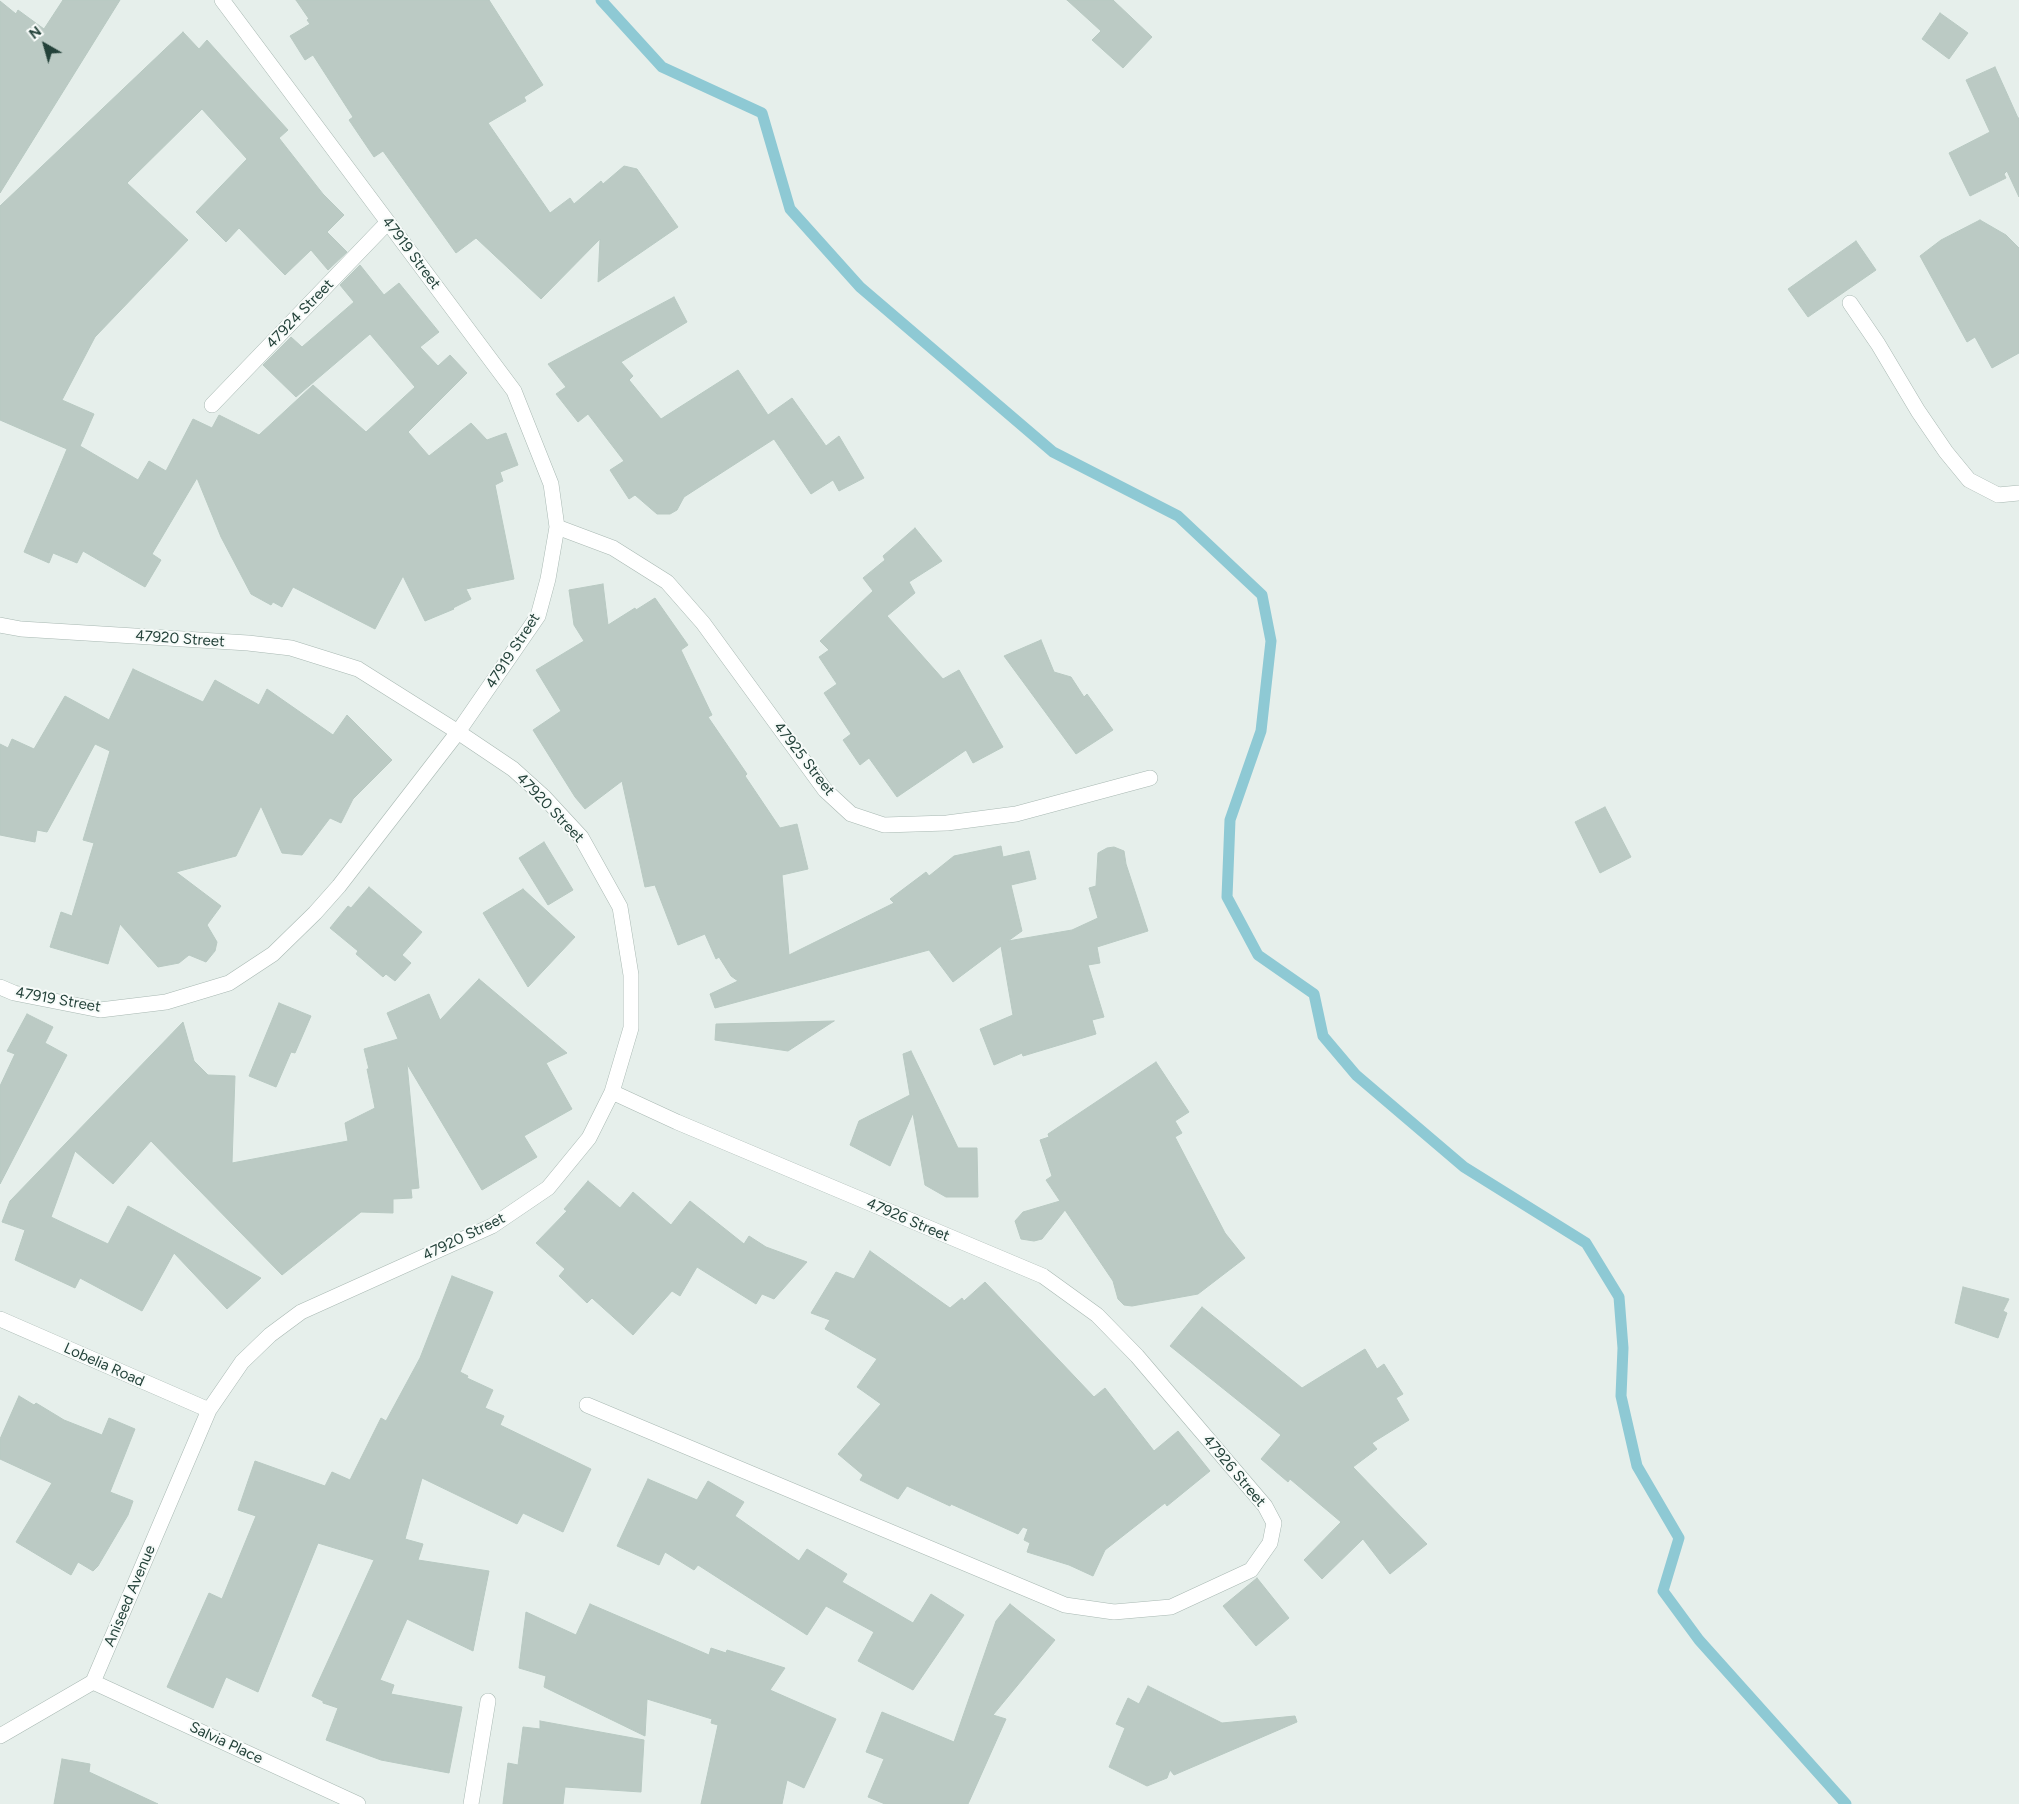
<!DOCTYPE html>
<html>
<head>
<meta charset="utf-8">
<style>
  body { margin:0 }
  #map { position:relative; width:2019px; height:1804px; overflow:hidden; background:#e6efeb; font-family:Figtree,sans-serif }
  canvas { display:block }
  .north { position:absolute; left:20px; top:20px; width:50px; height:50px; -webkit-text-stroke:4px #f7fbf9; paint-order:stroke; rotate:322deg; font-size:14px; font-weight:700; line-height:20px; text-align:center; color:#24423a }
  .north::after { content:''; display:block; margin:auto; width:18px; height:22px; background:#24423a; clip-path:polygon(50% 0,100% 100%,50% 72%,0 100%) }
</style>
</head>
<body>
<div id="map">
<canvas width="2019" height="1804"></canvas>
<div class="north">N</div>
</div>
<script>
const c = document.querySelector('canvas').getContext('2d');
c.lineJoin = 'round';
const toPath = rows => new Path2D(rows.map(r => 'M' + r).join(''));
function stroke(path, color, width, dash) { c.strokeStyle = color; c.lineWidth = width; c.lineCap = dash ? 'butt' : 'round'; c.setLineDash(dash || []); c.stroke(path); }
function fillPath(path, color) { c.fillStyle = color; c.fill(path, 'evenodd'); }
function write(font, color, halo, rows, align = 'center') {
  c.font = font + ' Figtree,sans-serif'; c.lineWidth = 4; c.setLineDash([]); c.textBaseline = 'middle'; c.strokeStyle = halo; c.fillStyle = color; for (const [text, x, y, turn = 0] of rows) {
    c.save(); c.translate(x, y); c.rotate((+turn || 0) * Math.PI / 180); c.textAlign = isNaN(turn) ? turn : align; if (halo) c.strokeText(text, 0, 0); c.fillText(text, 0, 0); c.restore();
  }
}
stroke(toPath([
  [601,0,662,67,762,113,790,209,860,287,1053,452,1178,516,1262,595,1271,641,1261,731,1230,820,1227,897,1258,955,1314,994,1323,1036,1356,1075,1464,1167,1586,1243,1619,1297,1623,1348,1621,1396,1637,1466,1679,1538,1663,1591,1699,1640,1846,1804]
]), '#8ec9d4', 11);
const building = toPath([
  [63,0,120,0,0,193,0,1,16,14,18,10,44,29,63,0],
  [296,0,489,0,543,85,524,97,526,101,488,123,550,213,570,198,574,204,601,181,603,184,624,166,637,169,678,227,598,282,600,239,541,299,476,238,456,253,383,151,374,157,349,120,353,117,313,55,305,60,290,36,310,24,307,20,309,19,296,0],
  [1067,0,1113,0,1152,37,1123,68,1092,40,1101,31,1067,0],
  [1940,13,1968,33,1949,59,1922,39,1940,13],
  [183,32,199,49,207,40,288,130,279,138,323,194,344,215,327,232,347,252,328,270,311,250,285,275,239,228,226,242,196,212,247,159,202,109,127,183,188,240,95,337,62,400,94,414,80,446,138,480,149,461,166,471,193,419,212,428,219,415,259,435,313,385,366,432,415,387,370,334,296,397,263,365,291,337,302,347,354,302,340,285,360,265,384,295,399,283,439,332,420,347,438,366,450,355,467,373,408,432,429,456,471,423,487,440,506,433,518,465,500,472,503,481,495,485,514,579,466,589,471,599,453,608,454,609,425,621,403,576,375,629,293,587,282,607,273,602,271,605,251,594,221,537,197,478,152,554,161,560,145,587,83,551,77,563,53,553,49,563,24,552,67,449,0,420,0,206,183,32],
  [1995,67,2018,118,2019,118,2019,197,2007,171,2004,174,2006,178,1970,196,1949,153,1990,132,1966,80,1995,67],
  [1980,220,2006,235,2019,248,2019,353,1992,368,1975,337,1967,342,1920,256,1941,240,1980,220],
  [1856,241,1876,270,1808,317,1788,289,1856,241],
  [674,297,687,322,621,362,633,376,629,380,661,419,738,370,768,415,792,398,826,446,839,436,864,478,839,491,833,480,811,494,774,439,684,497,677,510,670,514,657,514,635,495,629,499,610,470,624,461,588,414,578,422,556,394,566,387,548,364,674,297],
  [915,528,942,561,909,582,915,593,887,616,943,679,959,670,1003,747,973,763,966,750,897,797,869,758,860,765,843,740,851,734,824,693,837,684,819,657,829,650,820,641,873,591,863,578,885,560,883,556,915,528],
  [603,584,608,625,635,608,636,610,655,598,688,645,681,650,712,715,708,717,747,774,745,776,780,828,797,824,808,869,782,875,789,955,894,903,890,899,926,872,929,876,954,856,1001,846,1003,857,1029,851,1036,879,1011,885,1022,931,1008,941,1072,930,1098,918,1089,888,1096,886,1098,853,1107,848,1114,847,1124,851,1126,864,1148,931,1097,947,1100,963,1088,965,1104,1017,1092,1020,1096,1034,1023,1056,1022,1053,994,1065,980,1029,1013,1015,1001,946,953,982,929,950,715,1008,710,994,738,981,731,976,719,957,716,959,705,934,678,945,655,885,645,887,622,781,585,809,575,797,533,730,561,711,536,670,584,641,574,625,569,590,603,584],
  [1041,640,1054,672,1071,677,1084,697,1087,694,1113,730,1076,754,1004,656,1041,640],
  [133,669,203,702,215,680,259,705,267,689,333,735,347,715,392,760,353,799,341,823,330,818,302,855,282,853,261,806,236,856,176,872,221,906,207,925,217,942,215,951,206,962,189,955,179,963,158,967,120,924,108,964,50,947,61,912,72,916,94,843,83,840,110,751,95,744,47,832,37,830,35,842,0,835,0,744,8,748,12,739,34,749,65,696,109,720,133,669],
  [1605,807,1631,857,1600,873,1575,822,1605,807],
  [544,842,573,890,548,905,519,858,544,842],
  [369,887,422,932,402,955,411,963,395,981,386,974,383,977,356,954,358,951,330,928,348,906,351,908,369,887],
  [523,889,575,937,528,987,483,913,523,889],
  [479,979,567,1053,546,1063,572,1109,524,1136,537,1157,482,1190,407,1064,419,1188,411,1189,412,1198,393,1199,393,1213,361,1212,282,1275,151,1141,113,1184,75,1151,51,1217,108,1244,128,1206,261,1278,227,1309,174,1253,142,1311,80,1278,75,1288,15,1260,25,1230,2,1222,10,1201,183,1022,194,1061,208,1075,235,1076,232,1163,348,1141,345,1123,375,1108,367,1069,369,1069,364,1049,398,1039,387,1013,429,994,440,1020,479,979],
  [279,1003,311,1016,295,1053,291,1052,276,1087,249,1076,279,1003],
  [27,1014,53,1027,45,1043,67,1055,0,1184,0,1086,15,1054,7,1051,27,1014],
  [834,1021,788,1051,715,1040,716,1024,834,1021],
  [911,1051,958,1148,977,1148,978,1197,946,1197,925,1185,913,1113,890,1166,850,1145,859,1121,910,1095,903,1054,911,1051],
  [1156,1062,1189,1112,1175,1121,1182,1133,1175,1137,1225,1233,1245,1258,1198,1294,1132,1306,1124,1305,1118,1299,1113,1281,1065,1210,1042,1239,1034,1241,1021,1239,1015,1221,1023,1212,1060,1201,1046,1180,1052,1176,1040,1140,1049,1137,1048,1134,1156,1062],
  [588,1181,620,1208,633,1192,671,1225,690,1201,744,1244,749,1236,766,1247,807,1262,774,1299,762,1294,756,1304,697,1267,680,1296,672,1291,633,1335,592,1298,587,1303,559,1276,565,1269,536,1243,567,1211,564,1209,588,1181],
  [870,1251,950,1308,962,1298,964,1301,985,1282,1094,1397,1105,1388,1154,1451,1178,1431,1210,1471,1167,1506,1165,1503,1105,1550,1093,1576,1069,1565,1027,1552,1030,1543,1024,1540,1028,1529,1023,1527,1018,1534,951,1504,950,1506,907,1486,898,1499,860,1480,863,1475,838,1454,881,1404,857,1387,877,1359,825,1329,830,1320,811,1313,836,1272,854,1279,870,1251],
  [452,1276,493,1292,460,1372,468,1376,467,1378,493,1390,485,1408,504,1416,500,1425,591,1469,563,1532,523,1513,517,1524,422,1478,405,1539,423,1544,418,1560,489,1571,473,1651,407,1619,380,1680,394,1685,391,1694,462,1707,449,1773,381,1760,326,1740,338,1708,323,1703,323,1701,312,1696,374,1560,318,1543,258,1692,226,1677,213,1708,167,1687,209,1593,222,1599,256,1516,238,1510,255,1461,325,1486,332,1472,350,1480,381,1418,386,1421,420,1358,452,1276],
  [1963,1287,2009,1299,2003,1311,2007,1313,1998,1338,1955,1323,1963,1287],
  [1202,1307,1302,1388,1365,1349,1377,1369,1384,1364,1403,1394,1396,1398,1409,1420,1372,1443,1377,1449,1353,1467,1427,1544,1390,1574,1363,1539,1322,1579,1304,1560,1341,1522,1290,1479,1288,1482,1261,1459,1281,1435,1170,1346,1202,1307],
  [19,1396,34,1405,36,1403,64,1420,102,1435,109,1418,135,1429,110,1492,133,1501,128,1515,98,1566,93,1571,78,1562,71,1575,16,1542,52,1483,0,1459,0,1439,19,1396],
  [648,1479,697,1500,708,1481,744,1502,735,1516,799,1561,807,1549,847,1574,842,1582,913,1623,931,1594,964,1615,913,1690,858,1661,874,1632,826,1606,807,1635,698,1565,694,1570,665,1552,659,1565,617,1546,648,1479],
  [1257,1578,1289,1618,1256,1646,1223,1606,1257,1578],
  [590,1604,709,1655,711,1648,726,1653,727,1650,785,1668,770,1690,836,1719,804,1788,787,1780,782,1804,701,1804,718,1725,711,1723,712,1719,647,1699,645,1736,544,1687,546,1676,519,1668,526,1612,576,1635,590,1604],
  [1010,1604,1055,1640,993,1715,1006,1719,968,1804,885,1804,868,1797,884,1759,866,1752,882,1712,954,1742,996,1621,1010,1604],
  [1148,1686,1222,1723,1295,1716,1297,1722,1174,1775,1170,1770,1167,1778,1147,1786,1109,1767,1125,1728,1116,1724,1128,1698,1139,1704,1148,1686],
  [540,1721,644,1740,641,1792,565,1787,563,1804,503,1804,508,1763,518,1765,523,1727,540,1729,540,1721],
  [62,1759,90,1764,89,1772,158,1804,54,1804,62,1759]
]);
fillPath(building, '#bbcac4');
stroke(building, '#b8c9c2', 1);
const service = toPath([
  [1850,303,1878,344,1918,411,1946,452,1969,480,1998,495,2019,493],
  [471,1804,488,1701]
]);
const minor = toPath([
  [212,405,388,222],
  [557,527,613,548,667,582,703,623,825,790,851,814,884,825,947,823,1016,814,1150,778],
  [0,625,21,629,248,643,291,648,358,669,458,732,513,769,544,797,581,837,620,907,631,975,631,1028,612,1092,589,1138,548,1188,492,1226,301,1312,270,1335,242,1362,209,1410,93,1682,0,1736],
  [0,987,14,993,100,1010,166,1002,229,983,273,954,315,913,339,886,458,732,538,616,548,579,557,527,551,484,514,391,222,0],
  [0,1319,209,1410],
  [587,1405,1065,1605,1114,1612,1171,1607,1251,1570,1270,1543,1274,1523,1265,1506,1137,1356,1097,1315,1043,1276,677,1122,612,1092],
  [93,1682,358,1804]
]);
stroke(service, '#a8b8b2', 16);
stroke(minor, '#a8b8b2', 16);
stroke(service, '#fff', 15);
stroke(minor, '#fff', 15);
write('15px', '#24423a', '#f7fbf9', [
  ["47919 Street",411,253,53],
  ["47924 Street",300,314,-46],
  ["47920 Street",180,639,4],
  ["47919 Street",513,651,-57],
  ["47925 Street",804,759,52],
  ["47920 Street",550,808,46],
  ["47919 Street",58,1000,10],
  ["47926 Street",908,1220,23],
  ["47920 Street",464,1237,-26],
  ["Lobelia Road",104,1365,24],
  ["47926 Street",1234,1471,50],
  ["Aniseed Avenue",130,1596,-67],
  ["Salvia Place",226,1743,25]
]);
</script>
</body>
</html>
